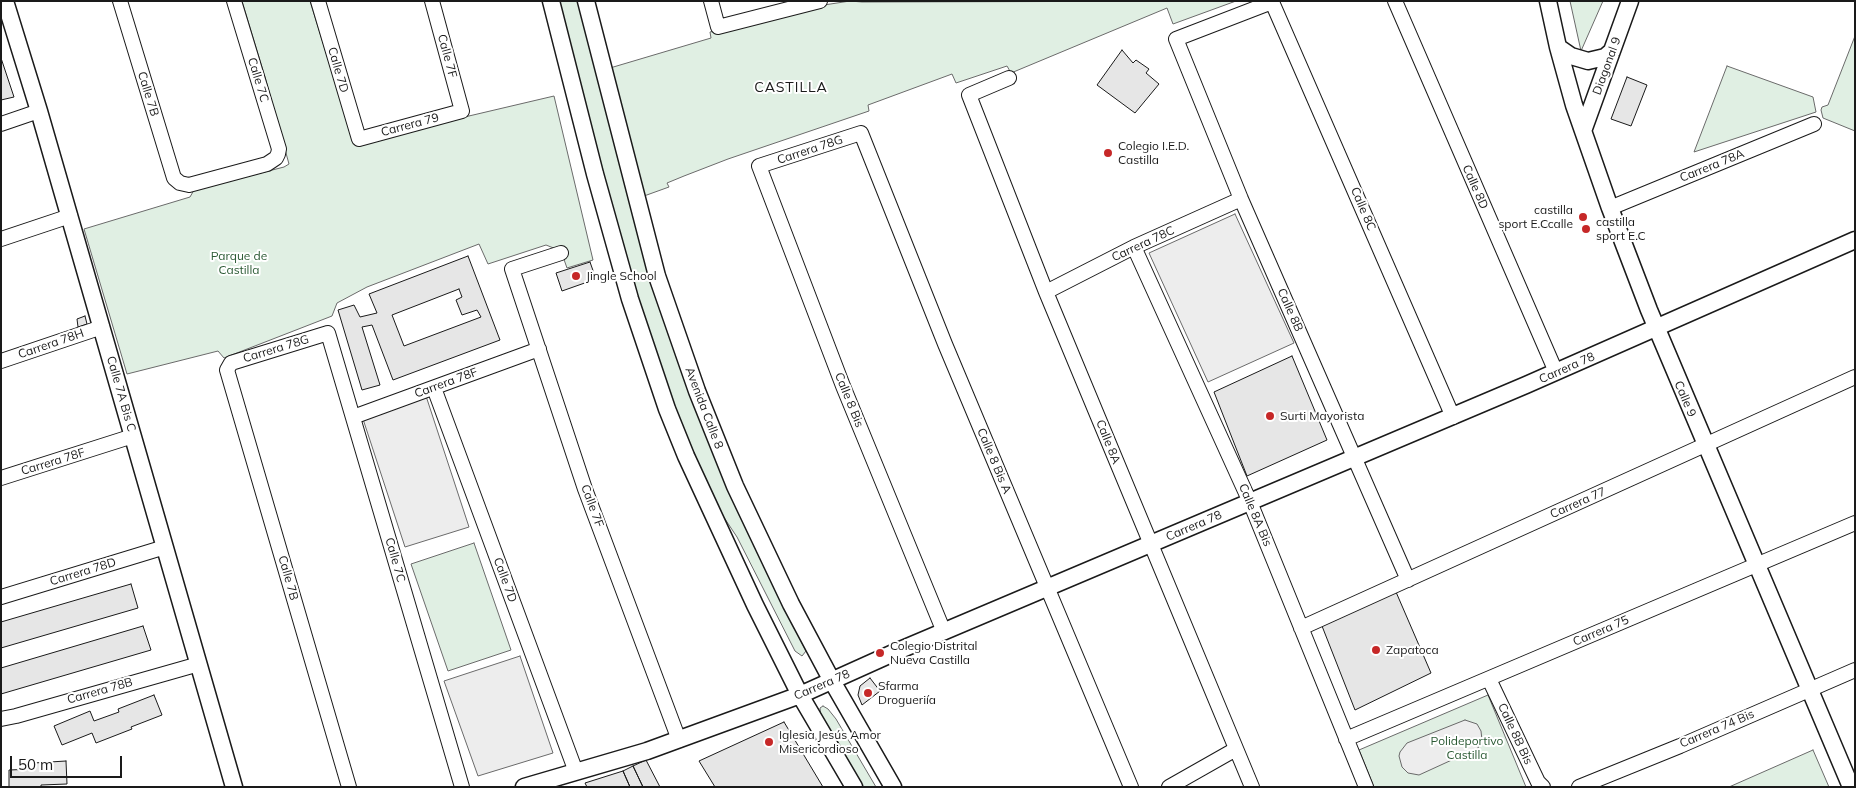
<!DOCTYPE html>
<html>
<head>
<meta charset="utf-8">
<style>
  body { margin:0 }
  #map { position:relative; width:1856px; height:788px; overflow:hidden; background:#fff; font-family:Mulish,sans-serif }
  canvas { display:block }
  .frame { position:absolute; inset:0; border:2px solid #1a1a1a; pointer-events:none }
  .scale { position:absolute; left:10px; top:756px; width:112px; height:22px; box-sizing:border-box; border:2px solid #1a1a1a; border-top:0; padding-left:6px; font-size:15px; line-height:18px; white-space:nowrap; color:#1a1a1a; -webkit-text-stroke:4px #fff; paint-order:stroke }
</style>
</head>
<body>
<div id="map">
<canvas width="1856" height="788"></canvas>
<div class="frame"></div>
<div class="scale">50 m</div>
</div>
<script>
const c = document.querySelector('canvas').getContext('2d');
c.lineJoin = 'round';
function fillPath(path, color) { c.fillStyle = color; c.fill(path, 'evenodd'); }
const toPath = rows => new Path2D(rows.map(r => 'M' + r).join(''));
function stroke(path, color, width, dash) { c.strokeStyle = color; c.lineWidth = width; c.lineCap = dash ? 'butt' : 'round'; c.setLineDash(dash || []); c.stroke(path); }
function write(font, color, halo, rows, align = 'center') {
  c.font = font + ' Mulish,sans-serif'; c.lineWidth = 4; c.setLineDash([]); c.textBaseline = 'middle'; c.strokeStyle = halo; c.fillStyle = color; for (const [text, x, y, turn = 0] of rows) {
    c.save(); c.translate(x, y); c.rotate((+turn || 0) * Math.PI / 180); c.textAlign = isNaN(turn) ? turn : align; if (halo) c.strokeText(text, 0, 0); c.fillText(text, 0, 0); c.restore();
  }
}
const green = toPath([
  [242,1,310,1,354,143,554,96,593,260,567,268,561,251,546,245,488,264,479,244,367,287,337,303,332,316,224,358,218,351,127,374,84,229,190,197,194,190,284,167,289,164,265,77,242,1],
  [559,1,579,1,639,236,758,553,804,647,806,651,802,656,795,651,737,537,717,507,676,411,642,313,613,215,559,1],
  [850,1,862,2,1236,1,1173,24,1167,8,1011,73,1007,66,956,83,952,74,868,105,869,111,728,159,684,176,667,183,669,187,644,196,610,68,711,38,710,32,824,5,850,1],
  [1570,1,1603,1,1581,51,1570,1],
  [1855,36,1855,131,1823,118,1821,110,1822,107,1828,105,1855,36],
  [1727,66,1813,97,1816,112,1694,152,1727,66],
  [474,543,511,650,448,671,411,564,474,543],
  [1488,695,1526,787,1374,787,1359,750,1488,695],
  [823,706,828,709,836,719,876,787,863,787,821,718,820,708,823,706],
  [1813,750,1829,787,1729,787,1813,750]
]);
fillPath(green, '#e0efe3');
stroke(green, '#6a6a6a', 1);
const parking = toPath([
  [1235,214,1294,343,1208,382,1149,253,1235,214],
  [426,396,469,527,405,547,362,416,426,396],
  [520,656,553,753,478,776,444,681,520,656],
  [1465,720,1477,724,1481,731,1482,740,1478,748,1419,775,1408,773,1402,767,1399,756,1400,752,1407,743,1465,720]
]);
fillPath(parking, '#ededed');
stroke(parking, '#6a6a6a', 1);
const building = toPath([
  [1122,50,1133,63,1136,60,1149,69,1146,73,1159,84,1135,113,1097,85,1122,50],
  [1,58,14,97,1,100,1,58],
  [1627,77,1647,85,1631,126,1611,119,1627,77],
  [468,256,500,340,393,380,372,325,362,327,380,385,362,390,338,310,354,305,360,317,377,313,369,294,468,256],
  [459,289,462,297,456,300,462,315,477,310,481,317,404,346,392,315,459,289],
  [590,262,596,279,562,291,556,273,590,262],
  [85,316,87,324,78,327,77,319,85,316],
  [1292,356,1327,440,1247,476,1214,392,1292,356],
  [131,584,138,608,1,648,1,622,131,584],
  [1396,592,1431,673,1355,710,1322,626,1396,592],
  [143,626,151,650,1,694,1,668,143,626],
  [870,678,880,691,862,705,858,695,860,686,870,678],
  [154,695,162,715,131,727,132,729,96,743,92,733,62,745,54,726,90,711,94,721,119,712,118,709,154,695],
  [784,722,823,787,715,787,699,761,784,722],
  [646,760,660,787,643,787,633,766,646,760],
  [66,761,67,784,41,785,41,787,9,787,9,770,34,769,34,763,66,761],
  [633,766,643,787,630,787,623,771,633,766],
  [623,771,630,787,587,787,585,783,623,771]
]);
fillPath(building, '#e6e6e6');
stroke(building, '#1a1a1a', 1);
const minor = toPath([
  [120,1,174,178,180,183,189,185,267,164,276,158,278,154,279,149,234,1],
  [318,1,359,139,462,111,432,1],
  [711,1,718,27,820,1],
  [1395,1,1556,372],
  [1009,78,969,95,1046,292,1252,787],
  [1,124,39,111],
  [1610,208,1814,124],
  [1,239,70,216],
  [1134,247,1250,502,1366,787],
  [561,253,512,269,585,489,679,740],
  [1046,292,1134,247,1241,199],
  [1,361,102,327],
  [434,388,576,772],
  [353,417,539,349],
  [1,478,133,436],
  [1408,580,1241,199,1176,39,1272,2,1453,417],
  [1,597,165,547],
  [1301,628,1855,377],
  [944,632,843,386,759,166,861,133,945,344,1131,787],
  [1489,679,1538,782,1543,787],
  [1,719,16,716,199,664],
  [1346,739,1855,523],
  [349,787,227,370,231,363,328,333,462,787],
  [1169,787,1236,749],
  [1579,787,1680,746,1855,670]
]);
const tertiary = toPath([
  [5,1,39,111,234,787],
  [551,1,595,174,630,299,667,409,686,456,755,605,800,695,854,787],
  [586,1,657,276,697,391,735,486,791,604,832,681,893,787],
  [1548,1,1558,47,1574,105,1610,208,1649,310,1851,787],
  [1558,47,1571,56,1588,61,1605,57,1612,51],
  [1583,131,1630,1],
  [524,787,647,751,800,695,900,650,1526,385,1855,240]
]);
stroke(minor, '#1a1a1a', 16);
stroke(tertiary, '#1a1a1a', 19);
stroke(minor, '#fff', 14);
stroke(tertiary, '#fff', 16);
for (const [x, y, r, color] of [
  [1108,153,5,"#c62828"],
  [1583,217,5,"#c62828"],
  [1586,229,5,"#c62828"],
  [576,276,5,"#c62828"],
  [1270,416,5,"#c62828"],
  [1376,650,5,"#c62828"],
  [880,653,5,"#c62828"],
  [868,693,5,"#c62828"],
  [769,742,5,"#c62828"]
]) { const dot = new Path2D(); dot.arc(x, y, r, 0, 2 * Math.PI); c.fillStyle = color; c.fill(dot); stroke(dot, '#fff', 2); }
write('12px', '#1a1a1a', '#fff', [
  ["Calle 7F",447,56,75],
  ["Diagonal 9",1607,66,-70],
  ["Calle 7D",338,70,74],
  ["Calle 7C",258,80,73],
  ["Calle 7B",148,94,73],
  ["Carrera 79",410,125,-15],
  ["Carrera 78G",810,150,-18],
  ["Carrera 78A",1712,166,-22],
  ["Calle 8D",1475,187,66],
  ["Calle 8C",1363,209,67],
  ["Carrera 78C",1143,244,-25],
  ["Calle 8B",1290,310,66],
  ["Carrera 78H",51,344,-19],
  ["Carrera 78G",276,349,-17],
  ["Carrera 78",1567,368,-24],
  ["Carrera 78F",446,383,-20],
  ["Calle 7A Bis C",121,394,74],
  ["Calle 9",1685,399,67],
  ["Calle 8 Bis",849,400,68],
  ["Avenida Calle 8",704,408,69],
  ["Calle 8A",1108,442,68],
  ["Calle 8 Bis A",994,461,67],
  ["Carrera 78F",53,462,-17],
  ["Carrera 77",1578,503,-24],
  ["Calle 7F",592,506,70],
  ["Calle 8A Bis",1255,515,67],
  ["Carrera 78",1194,526,-23],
  ["Calle 7C",395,560,74],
  ["Carrera 78D",83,572,-17],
  ["Calle 7B",288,578,74],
  ["Calle 7D",505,580,70],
  ["Carrera 75",1601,631,-23],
  ["Carrera 78",822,685,-23],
  ["Carrera 78B",100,691,-16],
  ["Carrera 74 Bis",1717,729,-23],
  ["Calle 8B Bis",1515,734,65]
]);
write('12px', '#1a1a1a', '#fff', [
  ["Colegio I.E.D.",1118,146],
  ["Castilla",1118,160],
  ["castilla",1573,210,"right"],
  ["sport E.Ccalle",1573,224,"right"],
  ["castilla",1596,222],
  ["sport E.C",1596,236],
  ["Jingle School",586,276],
  ["Surti Mayorista",1280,416],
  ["Colegio Distrital",890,646],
  ["Nueva Castilla",890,660],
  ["Zapatoca",1386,650],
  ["Sfarma",878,686],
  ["Drogueriía",878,700],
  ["Iglesia Jesús Amor",779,735],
  ["Misericordioso",779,749]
], 'left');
write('12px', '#2b5a34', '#fff', [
  ["Parque de",239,256],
  ["Castilla",239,270],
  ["Polideportivo",1467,741],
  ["Castilla",1467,755]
]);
c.letterSpacing = '1px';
write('14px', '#1a1a1a', '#fff', [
  ["CASTILLA",791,88]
]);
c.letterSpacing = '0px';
</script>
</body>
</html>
